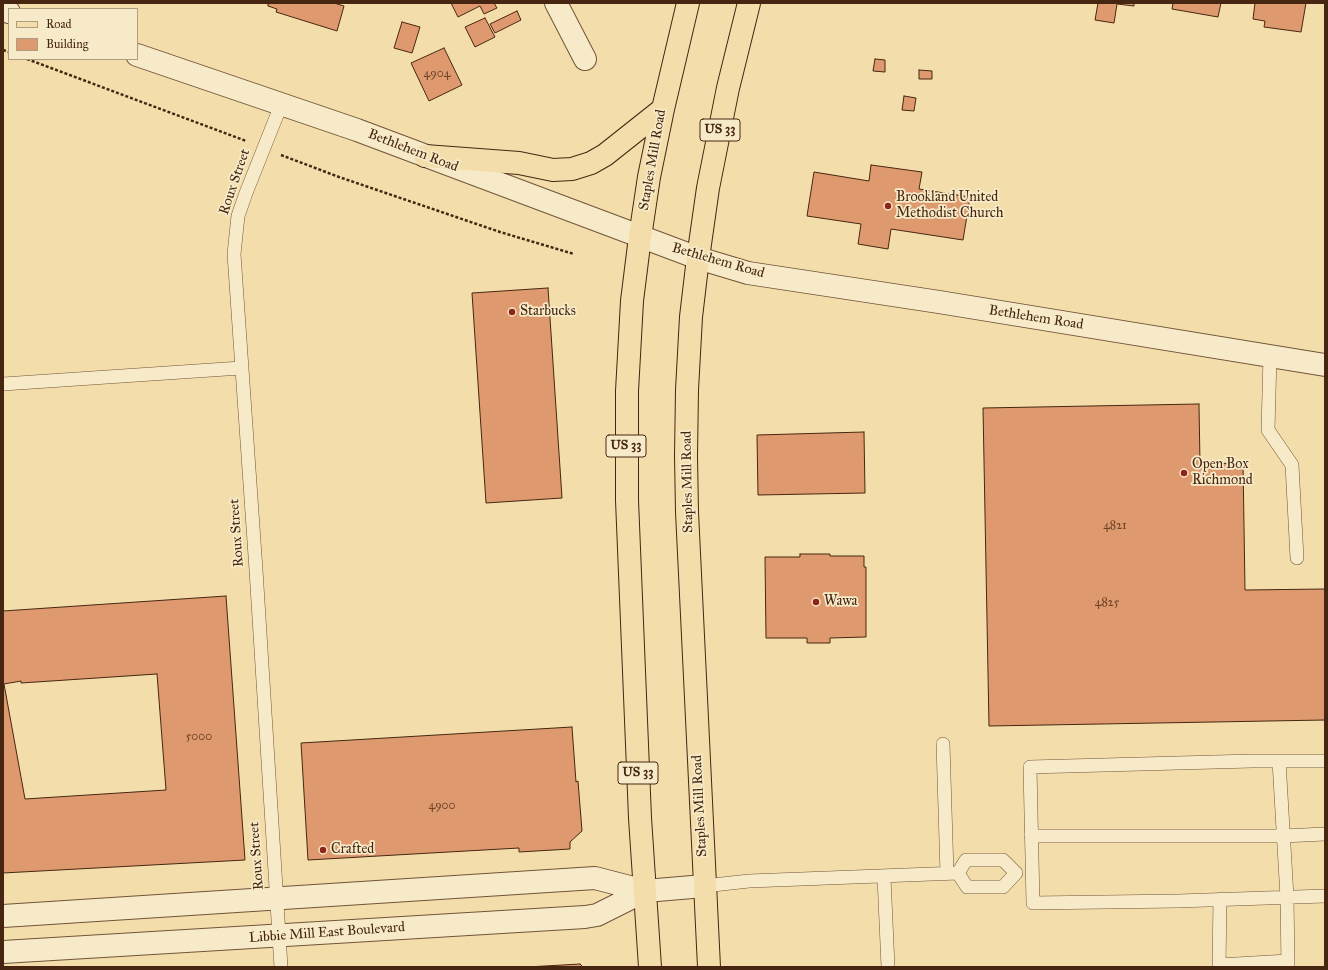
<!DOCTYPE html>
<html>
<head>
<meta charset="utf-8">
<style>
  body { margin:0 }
  #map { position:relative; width:1328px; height:970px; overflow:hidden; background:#f3deab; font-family:"IM FELL Great Primer",serif }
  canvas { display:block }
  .frame { position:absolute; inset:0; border:4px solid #462611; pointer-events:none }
  .legend { position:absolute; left:8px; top:8px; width:130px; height:52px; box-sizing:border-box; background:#f7eac8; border:1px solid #b09c7f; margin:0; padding:5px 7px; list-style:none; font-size:12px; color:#462611 }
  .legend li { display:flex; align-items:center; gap:8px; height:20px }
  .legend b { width:20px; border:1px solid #b09c7f }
</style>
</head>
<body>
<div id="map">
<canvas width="1328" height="970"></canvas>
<div class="frame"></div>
<ul class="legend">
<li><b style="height:5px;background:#f3deab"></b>Road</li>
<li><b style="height:11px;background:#de9a6e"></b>Building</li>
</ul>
</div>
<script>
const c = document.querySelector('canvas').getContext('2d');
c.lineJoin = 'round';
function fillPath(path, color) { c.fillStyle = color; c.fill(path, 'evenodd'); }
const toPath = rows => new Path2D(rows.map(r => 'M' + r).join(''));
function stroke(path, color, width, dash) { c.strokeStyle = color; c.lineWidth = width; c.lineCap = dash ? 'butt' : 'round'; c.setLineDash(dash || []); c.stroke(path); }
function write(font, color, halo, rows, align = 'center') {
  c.font = font + ' "IM FELL Great Primer",serif'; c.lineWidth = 3.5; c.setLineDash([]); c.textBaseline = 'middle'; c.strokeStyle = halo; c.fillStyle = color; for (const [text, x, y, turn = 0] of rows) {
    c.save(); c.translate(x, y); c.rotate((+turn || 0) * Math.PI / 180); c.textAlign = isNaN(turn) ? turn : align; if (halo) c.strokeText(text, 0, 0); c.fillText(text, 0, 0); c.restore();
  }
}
const building = toPath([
  [266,3,334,3,344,6,337,31,276,12,277,9,268,6,268,4,266,3],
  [451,3,494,3,497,8,484,14,480,6,458,17,451,3],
  [1098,3,1134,3,1134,6,1117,4,1114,23,1095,20,1098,3],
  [1173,3,1221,3,1218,17,1172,9,1173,3],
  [1255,3,1306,3,1301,32,1264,27,1265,21,1253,19,1255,3],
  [517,11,521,20,495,33,490,24,517,11],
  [485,18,495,37,475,47,465,27,485,18],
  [402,22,420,27,412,53,394,48,402,22],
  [444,48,462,85,429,101,411,63,444,48],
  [875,59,885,60,885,72,873,71,875,59],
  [919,70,932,71,932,79,919,79,919,70],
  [904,96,916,98,914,111,902,110,904,96],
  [871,165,922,172,919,189,970,197,963,240,891,229,888,249,858,244,861,224,807,216,814,172,869,181,871,165],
  [548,288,562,498,486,503,472,293,548,288],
  [1199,404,1200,464,1243,463,1245,590,1325,589,1325,720,989,726,983,408,1199,404],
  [864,432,865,493,758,495,757,435,864,432],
  [800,554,830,554,830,556,864,556,864,567,866,567,866,637,830,638,830,643,807,643,807,638,766,638,765,557,800,557,800,554],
  [226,596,245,860,3,873,3,611,226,596],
  [157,674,166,790,25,799,4,684,21,681,21,683,157,674],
  [572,727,576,782,578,781,582,831,570,842,570,849,519,852,519,848,308,860,301,743,572,727],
  [580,964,583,967,527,967,580,964]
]);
fillPath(building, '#de9a6e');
stroke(building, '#462611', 1);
const service = toPath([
  [1270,356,1268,430,1292,465,1297,558],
  [3,384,241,368],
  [943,744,947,874],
  [1279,761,1287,897,1288,967],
  [1325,761,1252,761,1030,767,1033,903,1178,901,1325,896],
  [1031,836,1283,836,1325,834],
  [966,860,1003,860,1016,873,1003,887,967,887,958,873,966,860],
  [884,877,888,967],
  [704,886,749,881,958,873],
  [1219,965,1288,961],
  [281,967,256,570,234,254,238,216,246,193,281,105],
  [1219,967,1220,899]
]);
const minor = toPath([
  [556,3,585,59],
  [3,916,595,878,645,891,704,886],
  [3,952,585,917,597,915,645,891]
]);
const tertiary = toPath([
  [3,10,9,12],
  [137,55,357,130,698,258,748,273,939,302,1325,365]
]);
const primary = toPath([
  [425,156,519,163,553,170,572,169,591,163,605,155,663,109],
  [650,967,640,818,627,500,627,391,632,301,640,237,649,177,663,109,688,3],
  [709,967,687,512,686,456,687,390,691,317,698,258,708,188,728,88,749,3]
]);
stroke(service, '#715438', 14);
stroke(minor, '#715438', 24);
stroke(tertiary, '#715438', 24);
stroke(primary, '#462611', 24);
stroke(toPath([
  [3,50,9,52],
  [27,59,246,141],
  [281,155,339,177,500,232,574,254]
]), '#462611', 2.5, [3, 2]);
stroke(service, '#f7eac8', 13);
stroke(minor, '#f7eac8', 22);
stroke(tertiary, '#f7eac8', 22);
stroke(primary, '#f3deab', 22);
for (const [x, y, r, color] of [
  [888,206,4,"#8f2418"],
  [512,312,4,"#8f2418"],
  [1184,473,4,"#8f2418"],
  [816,602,4,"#8f2418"],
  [323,850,4,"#8f2418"]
]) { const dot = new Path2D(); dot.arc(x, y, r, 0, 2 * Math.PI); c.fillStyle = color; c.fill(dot); stroke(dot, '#f7eac8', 1.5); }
write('12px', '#6c4328', null, [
  ["4904",437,74],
  ["4821",1115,526],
  ["4825",1107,603],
  ["5000",199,737],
  ["4900",442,806]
]);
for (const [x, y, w] of [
  [720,130,40],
  [626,446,40],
  [638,773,40]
]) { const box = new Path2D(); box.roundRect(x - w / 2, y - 11, w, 22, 3); c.fillStyle = '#f7eac8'; c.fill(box); stroke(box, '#462611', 1); }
write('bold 13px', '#462611', null, [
  ["US 33",720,130],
  ["US 33",626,446],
  ["US 33",638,773]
]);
write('14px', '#462611', '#f7eac8', [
  ["Bethlehem Road",413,151,21],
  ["Staples Mill Road",653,160,-80],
  ["Roux Street",235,182,-71],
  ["Bethlehem Road",718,261,16],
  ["Bethlehem Road",1036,318,9],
  ["Staples Mill Road",688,482,-91],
  ["Roux Street",237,533,-94],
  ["Staples Mill Road",700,806,-93],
  ["Roux Street",257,856,-94],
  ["Libbie Mill East Boulevard",327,933,-4]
]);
write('14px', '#462611', '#f7eac8', [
  ["Brookland United",896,198],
  ["Methodist Church",896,214],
  ["Starbucks",520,312],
  ["Open Box",1192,465],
  ["Richmond",1192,481],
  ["Wawa",824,602],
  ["Crafted",331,850]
], 'left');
</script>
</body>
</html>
